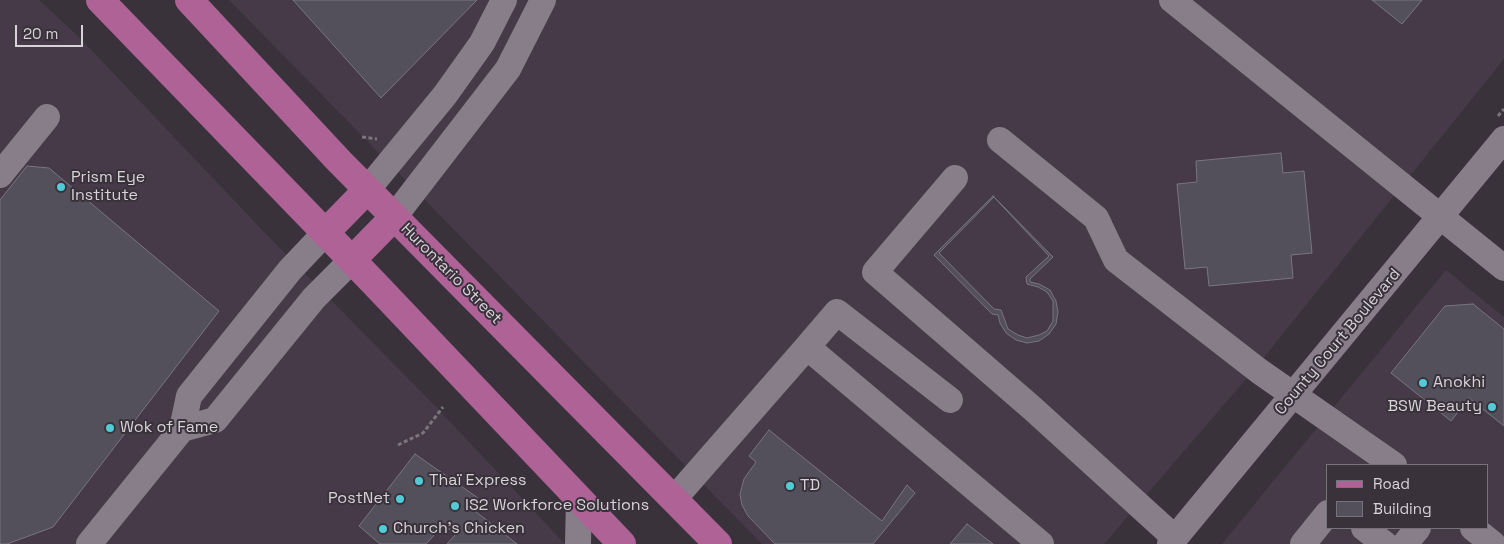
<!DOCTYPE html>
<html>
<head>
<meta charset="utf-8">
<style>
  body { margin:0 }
  #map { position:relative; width:1504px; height:544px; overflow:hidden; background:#39323b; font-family:"Space Grotesk",sans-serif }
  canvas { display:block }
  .legend { position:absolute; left:1326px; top:464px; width:162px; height:65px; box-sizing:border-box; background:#39323b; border:1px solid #78727a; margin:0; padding:6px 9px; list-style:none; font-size:15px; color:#d7d2d8 }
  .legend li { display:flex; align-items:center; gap:10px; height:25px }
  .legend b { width:25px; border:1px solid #78727a }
  .scale { position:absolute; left:15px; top:25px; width:68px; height:22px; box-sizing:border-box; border:2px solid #d7d2d8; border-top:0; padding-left:6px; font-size:15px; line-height:18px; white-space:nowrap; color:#d7d2d8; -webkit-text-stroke:4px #39323b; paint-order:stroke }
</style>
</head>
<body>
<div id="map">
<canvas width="1504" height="544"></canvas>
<ul class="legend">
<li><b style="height:6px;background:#ae6296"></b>Road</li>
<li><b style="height:14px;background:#53505c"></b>Building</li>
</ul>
<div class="scale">20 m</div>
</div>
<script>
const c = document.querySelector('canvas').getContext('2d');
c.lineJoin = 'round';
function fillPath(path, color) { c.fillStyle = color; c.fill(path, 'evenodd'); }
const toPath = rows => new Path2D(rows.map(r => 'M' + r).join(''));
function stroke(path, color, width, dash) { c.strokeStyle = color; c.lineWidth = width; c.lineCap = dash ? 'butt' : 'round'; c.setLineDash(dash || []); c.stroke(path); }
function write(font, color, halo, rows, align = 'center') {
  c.font = font + ' "Space Grotesk",sans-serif'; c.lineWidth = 4; c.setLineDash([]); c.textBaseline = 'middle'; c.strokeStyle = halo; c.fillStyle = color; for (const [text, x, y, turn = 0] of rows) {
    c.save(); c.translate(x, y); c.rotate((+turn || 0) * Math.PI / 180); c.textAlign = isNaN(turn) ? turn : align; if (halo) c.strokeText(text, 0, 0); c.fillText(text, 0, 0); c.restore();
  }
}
fillPath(toPath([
  [0,0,39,0,80,38,265,233,439,410,565,544,0,544],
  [229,0,1504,0,1504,59,1253,371,1104,544,762,544],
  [1446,270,1504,317,1504,544,1222,544],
  [1328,465,1488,465,1488,528,1328,528]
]), '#463a49');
const building = toPath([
  [293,0,477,0,381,98,293,0],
  [1372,0,1422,0,1402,24,1372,0],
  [1281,153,1283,173,1304,171,1312,253,1291,255,1293,278,1209,286,1207,267,1185,269,1177,184,1197,182,1196,161,1281,153],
  [27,166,49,168,219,311,53,527,7,544,0,544,0,200,27,166],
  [993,196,1053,257,1030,279,1030,282,1039,284,1050,290,1056,301,1058,312,1056,324,1049,334,1039,341,1027,343,1016,340,1006,333,1000,323,998,315,992,314,934,255,993,196],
  [994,197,1049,256,1026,277,1027,284,1038,287,1047,292,1053,301,1053,321,1047,331,1039,335,1027,338,1018,335,1008,329,1001,310,994,309,939,253,994,197],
  [1473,304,1504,329,1504,426,1469,398,1451,421,1391,373,1445,306,1473,304],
  [769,430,882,521,907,485,915,493,873,544,775,544,748,516,742,505,740,494,744,479,756,462,749,456,769,430],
  [415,454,478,498,470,507,517,544,447,544,455,535,444,524,426,544,380,544,359,526,415,454],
  [967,524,993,544,950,544,967,524]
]);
fillPath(building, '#53505c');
stroke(building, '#787581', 1);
stroke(toPath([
  [1498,116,1504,109],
  [362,137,377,139],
  [398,445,423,433,443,407]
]), '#7b757d', 3, [4, 2.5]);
stroke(toPath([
  [1172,0,1504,268],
  [1000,140,1096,218,1116,260,1259,371,1394,465],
  [0,175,47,117],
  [955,178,875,272,1032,408,1175,538],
  [367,190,445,95,482,43,504,0],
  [394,217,508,69,543,0],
  [807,347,837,312,950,400],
  [182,429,215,420,314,298,352,260],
  [674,499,807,347,1041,544],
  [1364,528,1385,544],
  [1473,528,1493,544],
  [89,544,182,429,189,396,290,270,325,233],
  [578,544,579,498],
  [1170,544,1504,139],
  [1303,544,1328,513],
  [1405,544,1418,528]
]), '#877e89', 26);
stroke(toPath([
  [100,0,373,282,622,544],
  [189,0,339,161,718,544],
  [325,233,367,190],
  [352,260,394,217]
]), '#ae6296', 28);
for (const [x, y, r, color] of [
  [61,187,5,"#52cbd7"],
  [1423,383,5,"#52cbd7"],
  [1492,407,5,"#52cbd7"],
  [110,428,5,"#52cbd7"],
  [419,481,5,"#52cbd7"],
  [790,486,5,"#52cbd7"],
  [400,499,5,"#52cbd7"],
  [455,506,5,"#52cbd7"],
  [383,529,5,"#52cbd7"]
]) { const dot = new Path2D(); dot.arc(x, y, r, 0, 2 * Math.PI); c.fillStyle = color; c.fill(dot); stroke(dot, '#39323b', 2); }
write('16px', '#d7d2d8', '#39323b', [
  ["Prism Eye",71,178],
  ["Institute",71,196],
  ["Anokhi",1433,383],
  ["BSW Beauty",1482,407,"right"],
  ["Wok of Fame",120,428],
  ["Thaï Express",429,481],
  ["TD",800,486],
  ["PostNet",390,499,"right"],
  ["IS2 Workforce Solutions",465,506],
  ["Church's Chicken",393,529]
], 'left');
write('16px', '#d7d2d8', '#39323b', [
  ["Hurontario Street",451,274,45],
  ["County Court Boulevard",1338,342,-50]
]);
</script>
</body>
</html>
